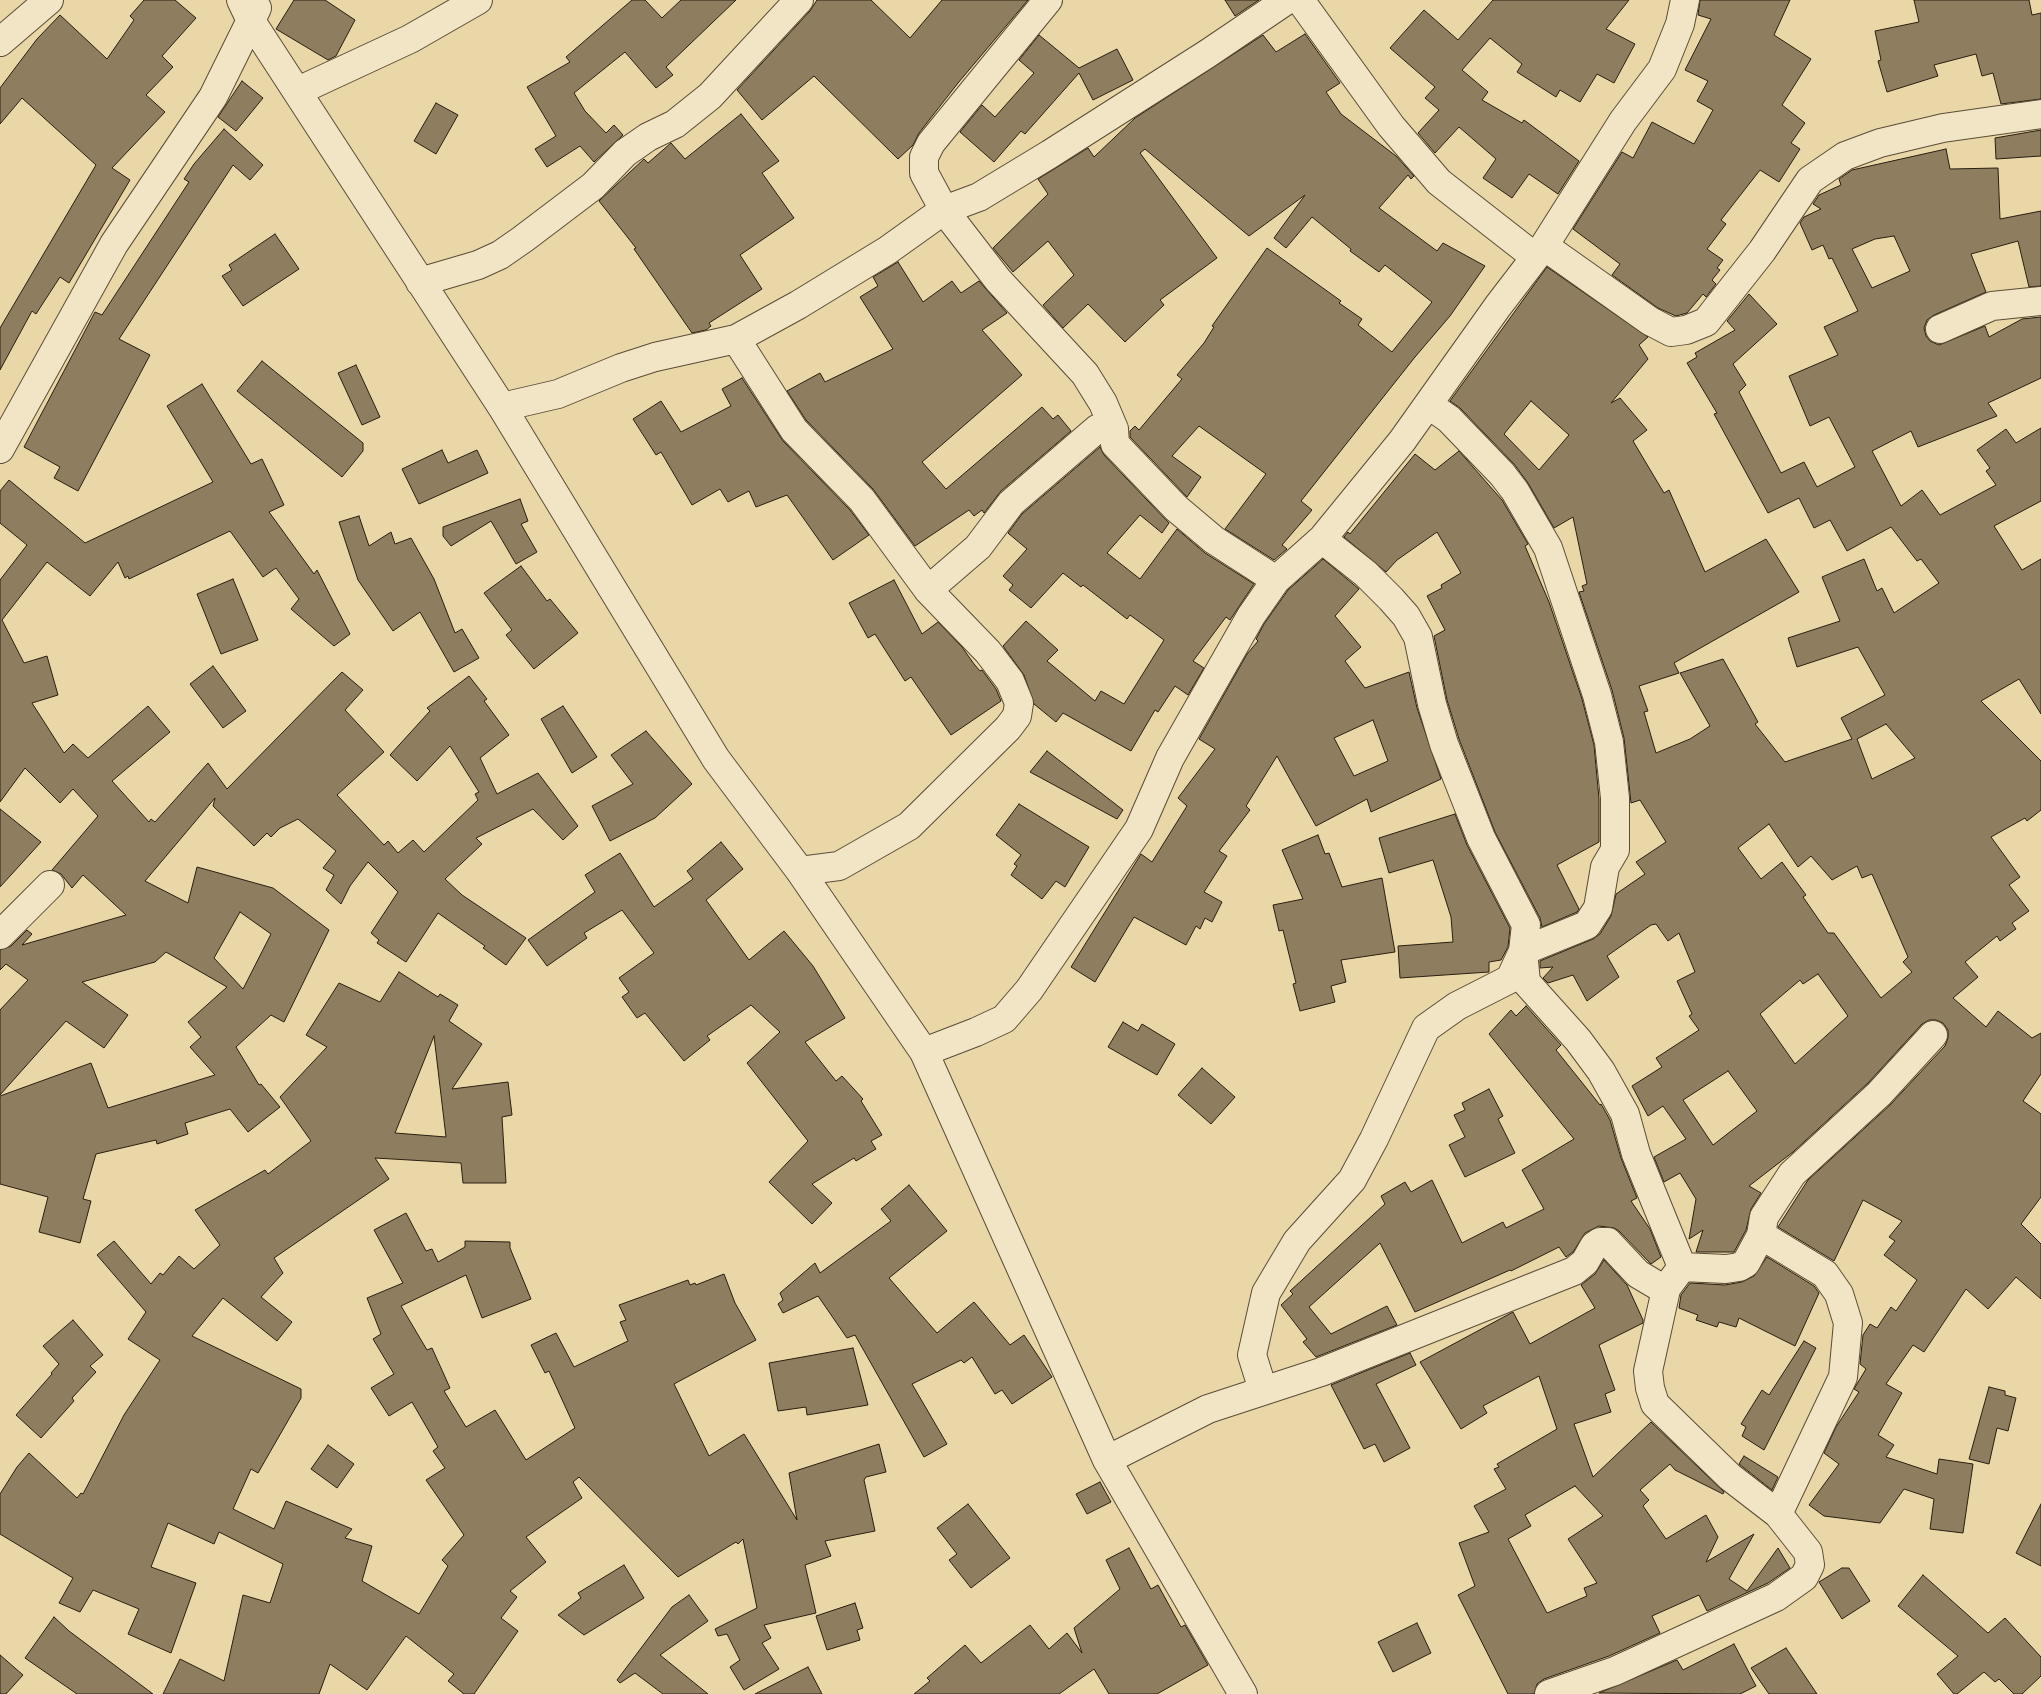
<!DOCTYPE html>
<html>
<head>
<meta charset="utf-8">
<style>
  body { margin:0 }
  canvas { display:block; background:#ead7a7 }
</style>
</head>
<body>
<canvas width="2041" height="1694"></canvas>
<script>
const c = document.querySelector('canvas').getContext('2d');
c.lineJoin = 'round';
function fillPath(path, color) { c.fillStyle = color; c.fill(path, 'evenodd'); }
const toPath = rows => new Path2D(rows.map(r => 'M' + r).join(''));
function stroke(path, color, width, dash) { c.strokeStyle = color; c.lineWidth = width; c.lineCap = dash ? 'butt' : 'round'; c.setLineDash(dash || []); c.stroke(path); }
const building = toPath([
  [144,0,175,0,196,18,162,56,173,67,146,95,165,112,112,168,130,180,69,283,60,277,36,314,32,311,0,370,0,328,96,165,22,98,0,124,0,88,37,39,60,15,107,59,134,20,130,16,144,0],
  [294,0,325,0,355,20,336,56,328,60,276,29,294,0],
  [632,0,645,0,662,18,681,0,736,0,666,67,673,75,656,88,625,52,574,93,585,111,606,133,614,125,623,135,594,162,580,146,547,167,535,149,556,136,527,87,570,62,566,57,632,0],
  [817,0,871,0,910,38,942,0,1028,0,958,83,919,133,913,145,898,159,814,76,762,120,737,90,810,11,817,0],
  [1225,0,1259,0,1235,16,1225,0],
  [1493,0,1629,0,1606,29,1635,44,1614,83,1597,74,1580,102,1560,90,1556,97,1517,72,1522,64,1490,38,1462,70,1488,92,1482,100,1522,123,1524,120,1579,161,1558,194,1529,174,1512,198,1483,178,1496,159,1459,127,1435,153,1418,133,1439,110,1425,98,1435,87,1390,48,1424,10,1458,40,1493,0],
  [1700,0,1790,0,1774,35,1811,59,1782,105,1805,123,1791,143,1800,149,1779,182,1760,170,1721,220,1726,224,1707,249,1723,260,1717,268,1720,270,1712,280,1716,284,1706,297,1703,294,1687,313,1676,316,1658,308,1612,275,1620,264,1573,229,1622,152,1633,158,1652,122,1694,144,1713,110,1697,101,1708,81,1685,70,1711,19,1698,15,1700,0],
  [1914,0,2029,0,2032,15,2041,13,2041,99,2001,104,1993,73,1982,76,1976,54,1934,65,1938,76,1887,92,1878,61,1881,60,1875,31,1919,22,1914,0],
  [1305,34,1340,83,1326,92,1341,114,1396,156,1414,176,1411,179,1408,175,1379,208,1437,251,1443,243,1485,266,1450,316,1415,357,1301,501,1312,510,1282,545,1287,549,1274,560,1225,529,1266,474,1199,426,1172,456,1201,477,1187,497,1130,437,1130,431,1135,426,1139,430,1182,379,1177,375,1204,343,1214,327,1212,326,1267,248,1341,301,1339,303,1362,319,1358,325,1392,352,1432,302,1385,265,1379,272,1350,251,1351,249,1312,217,1286,248,1274,238,1305,195,1249,236,1145,149,1140,153,1217,258,1160,300,1164,305,1125,342,1088,304,1063,328,1043,305,1074,275,1048,241,1013,272,993,248,1048,194,1038,179,1088,148,1094,157,1135,118,1263,35,1276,52,1305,34],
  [1039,35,1079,68,1117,49,1133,80,1093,100,1079,73,1025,134,1021,131,994,162,960,132,982,105,995,117,1034,73,1019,60,1039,35],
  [242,81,263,98,236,131,218,117,242,81],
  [436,103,458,115,436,154,414,141,436,103],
  [741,114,779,161,762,173,794,218,740,255,762,289,709,323,711,326,706,330,692,333,634,249,636,248,599,201,644,159,648,163,671,143,685,159,741,114],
  [224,129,263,165,250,180,233,165,119,339,150,355,78,491,54,478,60,467,24,447,95,312,102,315,189,182,184,179,194,164,224,129],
  [2041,130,2041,156,1996,159,1995,138,2041,130],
  [1946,149,1950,169,1998,168,2000,219,2041,211,2041,286,2029,287,2018,241,1971,254,1986,292,1934,315,1927,320,1924,328,1926,336,1930,341,1939,345,1985,326,1989,337,2022,319,2041,317,2041,378,1988,403,1997,416,1918,447,1911,431,1872,451,1901,506,1922,490,1940,515,1996,485,1986,471,1990,468,1977,450,2006,429,2016,443,2041,428,2041,501,1994,526,2022,570,2041,559,2041,714,2019,679,1981,701,2041,761,2041,810,2027,821,2025,818,1991,837,2020,877,2009,885,2029,911,2012,923,2016,929,2000,941,1997,936,1965,962,1978,977,1953,998,1986,1027,1998,1011,2032,1038,2041,1033,2041,1074,2023,1101,2041,1114,2041,1197,2021,1224,2041,1244,2041,1299,2016,1277,1988,1309,1966,1289,1924,1352,1913,1345,1886,1384,1902,1393,1878,1435,1894,1445,1886,1457,1937,1474,1939,1459,1973,1464,1963,1533,1930,1529,1934,1499,1904,1489,1880,1523,1824,1516,1809,1505,1839,1464,1824,1453,1836,1427,1859,1392,1854,1389,1866,1369,1860,1364,1863,1335,1870,1324,1877,1328,1891,1307,1896,1311,1917,1280,1884,1255,1895,1241,1889,1237,1902,1221,1863,1200,1834,1261,1778,1227,1808,1180,1890,1105,1945,1046,1948,1038,1948,1030,1943,1023,1936,1020,1929,1020,1922,1024,1868,1083,1793,1152,1749,1186,1761,1193,1751,1209,1746,1230,1734,1252,1696,1252,1703,1230,1689,1239,1696,1199,1680,1173,1664,1182,1654,1157,1686,1139,1663,1106,1648,1116,1632,1086,1662,1067,1656,1058,1699,1030,1689,1016,1692,1014,1677,981,1695,972,1679,933,1668,941,1656,924,1651,925,1607,956,1619,977,1587,1001,1573,975,1548,983,1543,978,1553,967,1540,968,1540,961,1593,939,1600,934,1611,916,1616,894,1645,874,1636,862,1666,842,1640,800,1631,803,1624,738,1612,690,1579,592,1584,591,1582,586,1587,584,1573,517,1554,528,1528,483,1514,464,1460,408,1450,401,1547,267,1648,337,1639,345,1648,359,1611,403,1620,398,1647,430,1633,441,1664,493,1669,490,1705,572,1766,539,1799,592,1674,663,1679,673,1639,686,1648,711,1644,712,1656,753,1690,739,1710,726,1680,673,1723,659,1758,722,1755,724,1785,762,1852,739,1841,718,1885,695,1858,647,1797,667,1788,638,1840,621,1822,577,1864,559,1877,591,1882,588,1894,613,1939,583,1921,559,1917,561,1891,527,1847,551,1830,520,1814,528,1799,498,1768,513,1714,414,1717,413,1687,363,1697,357,1695,353,1735,330,1727,321,1749,294,1777,324,1733,364,1746,385,1739,392,1781,473,1804,462,1817,487,1855,467,1829,417,1810,426,1789,376,1838,355,1824,327,1858,311,1832,258,1829,259,1823,245,1812,250,1800,223,1804,217,1821,209,1813,204,1819,195,1841,185,1839,179,1852,170,1946,149],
  [1894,236,1910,271,1872,288,1852,249,1875,239,1894,236],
  [1531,401,1569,435,1539,470,1504,434,1531,401],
  [1886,724,1915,758,1872,779,1857,739,1886,724],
  [1769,824,1798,867,1811,856,1832,880,1857,866,1862,878,1872,874,1908,957,1903,962,1912,972,1881,998,1834,933,1828,933,1803,897,1806,895,1782,862,1761,879,1738,848,1769,824],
  [1818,974,1848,1016,1795,1064,1760,1014,1800,980,1803,984,1818,974],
  [1728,1071,1757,1111,1713,1145,1683,1100,1728,1071],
  [275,234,299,269,243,306,222,276,232,270,229,265,275,234],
  [898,262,923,302,952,281,961,293,979,281,1007,313,982,330,1022,375,922,462,946,489,1042,407,1053,419,1058,415,1071,431,1001,491,984,513,982,510,974,516,969,510,915,546,873,489,806,420,787,391,820,373,825,382,893,349,860,297,878,286,873,277,898,262],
  [262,361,363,443,363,451,342,477,237,391,262,361],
  [356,365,380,417,362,425,338,373,356,365],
  [742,378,783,441,850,510,869,535,833,560,787,495,756,507,749,491,728,502,720,489,692,505,661,452,656,455,633,419,661,401,681,432,731,406,722,389,742,378],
  [202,384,251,464,262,459,284,505,269,512,314,574,317,570,350,634,334,646,291,609,299,599,276,568,263,577,230,531,129,579,128,576,125,578,118,562,90,596,47,562,2,620,24,663,47,656,58,695,32,703,64,753,73,744,88,758,148,706,170,732,112,781,149,822,151,819,155,822,208,763,227,789,342,672,363,690,345,710,384,752,337,795,384,845,388,841,398,853,413,840,424,852,478,800,475,794,479,792,450,746,417,781,390,755,430,711,427,708,469,676,487,699,484,701,509,735,480,758,497,794,538,773,578,826,563,840,533,809,476,838,482,844,445,879,462,895,526,938,506,965,483,948,485,946,438,913,406,962,377,943,379,940,371,933,398,892,368,862,350,886,341,904,326,890,334,875,323,868,336,851,298,819,280,828,271,837,267,833,254,846,213,806,215,798,145,881,188,903,197,867,273,888,329,930,284,1022,271,1015,236,1047,259,1085,261,1084,280,1107,248,1132,230,1109,185,1123,188,1134,157,1144,156,1140,96,1154,83,1199,91,1201,80,1243,39,1232,48,1197,0,1184,0,1096,91,1063,108,1108,215,1075,190,1047,201,1037,188,1022,227,987,166,952,155,962,82,982,128,1015,104,1048,66,1021,0,1095,0,1010,28,980,6,964,0,970,0,950,11,946,27,930,32,934,22,945,126,915,83,875,72,888,61,874,52,870,98,816,73,789,60,803,25,768,0,802,0,580,27,545,0,523,0,491,9,480,85,543,213,482,167,406,202,384],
  [240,912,271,934,243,989,214,958,240,912],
  [1100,447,1104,455,1169,523,1162,533,1140,515,1107,553,1140,579,1177,529,1205,553,1254,584,1230,620,1226,617,1193,661,1204,668,1188,695,1175,686,1158,712,1155,710,1131,751,1063,713,1056,722,1034,704,1024,675,1003,646,1026,621,1058,650,1047,661,1095,701,1101,691,1124,704,1164,640,1130,615,1127,619,1083,585,1081,587,1063,573,1031,608,1009,590,1013,585,1003,576,1027,549,1008,533,1022,514,1100,447],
  [442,450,448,463,477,450,488,473,419,504,402,469,442,450],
  [1459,451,1502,500,1528,544,1525,546,1549,602,1582,699,1594,745,1599,799,1599,842,1557,865,1579,909,1577,912,1542,927,1540,918,1495,832,1459,739,1447,700,1434,636,1445,630,1427,596,1442,588,1441,585,1461,573,1437,532,1397,560,1386,572,1344,537,1348,532,1350,534,1415,454,1435,470,1459,451],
  [520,499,528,521,521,524,537,552,516,564,491,521,451,546,443,536,443,527,520,499],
  [359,516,369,546,391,532,395,544,411,538,434,579,455,633,462,629,479,658,454,672,420,612,393,631,358,580,339,522,359,516],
  [1323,559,1359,589,1335,616,1361,647,1345,661,1365,688,1409,672,1417,708,1441,779,1371,812,1367,799,1316,826,1277,756,1246,806,1250,810,1219,851,1227,856,1204,892,1222,902,1212,922,1205,918,1200,929,1196,926,1186,945,1134,917,1095,982,1071,967,1141,854,1152,862,1187,806,1178,798,1215,749,1199,739,1247,654,1258,641,1256,639,1264,624,1288,590,1323,559],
  [1373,720,1388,761,1354,776,1334,738,1373,720],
  [521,566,547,601,550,599,578,633,534,669,506,635,512,630,484,593,521,566],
  [233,579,258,640,221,654,197,594,233,579],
  [894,580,922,634,938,622,962,647,974,664,980,671,982,670,996,689,1001,701,951,735,911,677,905,681,875,634,868,638,849,603,894,580],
  [213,666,246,711,223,728,190,684,213,666],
  [563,706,597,757,572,773,541,719,563,706],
  [646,731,692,784,655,818,610,841,592,806,633,784,611,755,646,731],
  [1047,751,1123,810,1117,819,1030,772,1047,751],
  [1019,804,1089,847,1065,887,1056,881,1042,899,1011,875,1017,866,1014,864,1021,855,996,835,1019,804],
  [0,809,41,842,0,887,0,809],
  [1455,814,1467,845,1510,928,1508,947,1501,960,1489,962,1489,972,1400,978,1398,946,1453,942,1451,917,1433,860,1389,873,1379,838,1455,814],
  [1318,835,1325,854,1329,853,1342,887,1382,878,1395,952,1341,960,1346,982,1331,986,1335,1002,1300,1011,1293,984,1296,983,1283,930,1279,931,1273,905,1303,899,1282,850,1318,835],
  [721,842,743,869,706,900,749,960,784,931,813,966,845,1018,805,1042,836,1081,842,1076,863,1099,861,1101,882,1135,871,1141,876,1149,856,1161,854,1158,812,1184,832,1203,812,1224,769,1182,808,1141,747,1063,780,1032,751,1005,707,1036,710,1040,684,1061,645,1013,637,1018,622,997,629,992,619,978,654,953,622,910,584,933,587,938,547,966,528,940,595,892,585,875,620,853,654,907,693,879,687,871,721,842],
  [399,972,438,997,440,994,458,1005,449,1021,482,1044,452,1089,508,1082,512,1115,502,1117,506,1183,463,1183,461,1163,375,1158,389,1179,274,1258,283,1273,261,1297,292,1322,277,1341,223,1298,192,1336,301,1389,301,1398,258,1473,251,1469,233,1509,274,1529,286,1501,352,1529,345,1538,372,1546,362,1581,419,1614,448,1566,442,1560,464,1535,426,1480,445,1468,433,1451,438,1447,412,1402,389,1416,371,1388,394,1374,373,1339,381,1334,367,1298,403,1283,374,1230,406,1213,426,1251,432,1249,438,1262,465,1247,465,1241,510,1242,510,1248,531,1299,482,1318,466,1275,401,1306,427,1350,432,1348,450,1388,444,1391,466,1427,495,1410,526,1460,575,1428,549,1371,545,1373,531,1345,556,1333,574,1367,628,1341,620,1322,626,1320,619,1305,688,1280,690,1285,695,1283,696,1285,724,1274,735,1303,756,1340,674,1384,709,1456,744,1434,797,1520,789,1473,879,1444,886,1472,866,1477,864,1480,875,1531,825,1541,831,1556,805,1565,816,1613,764,1625,771,1638,762,1643,779,1669,744,1690,730,1667,740,1660,727,1634,718,1636,715,1629,757,1608,743,1539,738,1544,736,1542,678,1577,579,1477,573,1482,582,1498,526,1537,546,1562,510,1591,517,1597,501,1618,518,1631,474,1694,464,1694,448,1681,454,1674,406,1636,367,1690,330,1664,319,1694,163,1694,180,1659,224,1681,243,1595,270,1603,283,1564,219,1532,214,1544,168,1523,151,1567,196,1583,171,1653,128,1634,139,1609,93,1590,80,1612,59,1603,73,1578,0,1534,0,1494,17,1467,29,1453,77,1498,81,1493,83,1494,124,1415,160,1360,128,1339,146,1312,97,1255,114,1241,151,1284,160,1273,163,1275,179,1256,194,1269,220,1245,195,1210,265,1170,268,1174,311,1141,280,1097,327,1047,306,1035,339,983,380,1002,399,972],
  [434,1036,446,1137,395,1133,434,1036],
  [1526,1006,1561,1045,1556,1050,1600,1105,1601,1104,1610,1120,1621,1158,1637,1198,1631,1201,1650,1229,1661,1257,1651,1264,1619,1231,1614,1228,1599,1226,1585,1233,1573,1252,1566,1257,1559,1247,1511,1271,1510,1270,1415,1312,1380,1243,1309,1307,1331,1334,1387,1306,1397,1325,1316,1357,1303,1342,1307,1339,1281,1305,1293,1294,1290,1291,1385,1204,1381,1196,1405,1182,1411,1192,1432,1180,1462,1243,1503,1222,1506,1228,1544,1209,1522,1170,1574,1139,1489,1034,1511,1010,1516,1016,1526,1006],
  [1123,1022,1138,1031,1142,1024,1175,1044,1157,1075,1108,1047,1123,1022],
  [1202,1068,1235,1097,1211,1124,1178,1095,1202,1068],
  [1489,1089,1503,1116,1498,1119,1515,1153,1465,1177,1449,1145,1465,1137,1454,1115,1465,1110,1462,1103,1489,1089],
  [909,1185,947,1231,889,1278,937,1333,974,1302,1010,1345,1024,1335,1052,1377,1012,1404,1002,1390,995,1394,972,1357,964,1363,961,1360,912,1384,947,1444,924,1457,855,1335,847,1338,818,1296,783,1313,778,1304,783,1300,780,1293,815,1263,820,1273,891,1221,881,1209,909,1185],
  [1767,1257,1814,1286,1819,1293,1795,1346,1739,1318,1736,1327,1719,1322,1717,1327,1696,1320,1698,1315,1679,1308,1681,1295,1690,1283,1725,1285,1742,1282,1754,1276,1767,1257],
  [1604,1260,1627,1285,1643,1320,1643,1323,1599,1345,1615,1390,1605,1394,1611,1412,1574,1424,1593,1477,1651,1422,1724,1492,1723,1494,1675,1470,1670,1464,1640,1490,1649,1500,1643,1506,1666,1539,1706,1515,1718,1537,1706,1562,1754,1534,1729,1579,1747,1591,1778,1548,1790,1568,1768,1583,1707,1611,1699,1595,1652,1616,1660,1633,1609,1656,1544,1679,1537,1684,1534,1694,1508,1694,1458,1595,1475,1586,1459,1543,1489,1532,1474,1506,1506,1489,1494,1469,1499,1467,1497,1464,1557,1429,1539,1376,1483,1406,1487,1413,1461,1429,1420,1362,1513,1312,1530,1344,1595,1308,1581,1285,1595,1274,1604,1260],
  [1575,1486,1603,1516,1568,1539,1597,1583,1584,1588,1587,1596,1547,1613,1508,1539,1531,1526,1525,1515,1575,1486],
  [73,1320,103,1355,90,1366,96,1372,72,1398,74,1401,41,1438,16,1415,52,1374,51,1373,59,1364,43,1346,73,1320],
  [1804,1341,1816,1348,1764,1450,1742,1436,1746,1427,1741,1424,1762,1390,1769,1395,1804,1341],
  [853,1348,868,1405,807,1415,806,1407,778,1411,769,1363,853,1348],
  [1410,1353,1416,1365,1376,1384,1410,1448,1384,1462,1375,1444,1364,1449,1331,1385,1410,1353],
  [1989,1387,2005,1391,2005,1395,2016,1398,2008,1431,1997,1428,1989,1464,1969,1459,1989,1387],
  [328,1445,354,1464,337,1488,311,1469,328,1445],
  [1744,1456,1778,1477,1772,1490,1739,1464,1744,1456],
  [1100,1482,1111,1502,1087,1514,1076,1494,1100,1482],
  [968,1504,1010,1558,971,1588,949,1560,957,1554,937,1528,968,1504],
  [2041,1504,2041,1566,2016,1553,2041,1504],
  [1129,1548,1151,1589,1158,1585,1181,1627,1185,1625,1208,1665,1157,1694,1109,1694,1094,1669,1059,1694,914,1694,930,1681,927,1678,965,1645,981,1663,1030,1625,1049,1649,1067,1633,1082,1653,1074,1628,1120,1589,1106,1560,1129,1548],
  [624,1565,644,1598,584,1635,558,1615,581,1598,578,1593,624,1565],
  [1842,1568,1849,1568,1870,1601,1842,1619,1819,1582,1842,1568],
  [1923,1575,1988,1633,2005,1618,2041,1657,2041,1676,2022,1694,2014,1694,1999,1679,1995,1682,1984,1672,1957,1694,1954,1694,1937,1674,1958,1656,1898,1606,1923,1575],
  [689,1595,708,1621,660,1655,708,1694,663,1694,635,1673,620,1683,617,1680,672,1607,689,1595],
  [855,1603,863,1628,857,1630,860,1640,827,1650,816,1616,855,1603],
  [54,1617,69,1631,153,1694,77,1694,25,1658,54,1617],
  [1417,1623,1431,1653,1393,1672,1378,1642,1417,1623],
  [1734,1644,1756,1686,1740,1694,1599,1693,1677,1660,1683,1670,1734,1644],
  [1786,1648,1817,1694,1769,1694,1751,1668,1786,1648],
  [0,1655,23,1675,6,1694,0,1694,0,1655],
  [808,1667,822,1694,755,1694,808,1667]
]);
fillPath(building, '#8e7e5f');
stroke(building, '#2a1e10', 1);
const minor = toPath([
  [241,0,251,21,502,407,716,759,800,871,924,1052,1107,1460,1243,1694],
  [1048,0,931,143,924,157,924,173,944,210,998,280,1085,374,1103,403,1114,429,1115,444,1176,508,1214,540,1276,580],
  [1300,0,1391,126,1439,182,1535,257],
  [0,42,49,0],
  [298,91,410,39,478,0],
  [1544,246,1650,321,1671,332,1686,330,1706,322,1762,251,1810,180,1845,156,1880,143,1943,128,2041,114],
  [420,282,478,265,500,255,523,239,593,186,625,153,648,137,675,124,710,96,799,0],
  [1940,329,1992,306,2041,301],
  [736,339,794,430,862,500,928,590,988,652,1010,681,1019,703,1017,716,1008,728,909,826,839,866,800,871],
  [502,407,558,394,621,368,655,357,736,339,798,305,888,250,944,210,979,197,1050,154,1207,54,1287,0],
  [0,449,114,244,213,97,257,8],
  [928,590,978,547,1011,503,1097,429,1114,429],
  [0,935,50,885],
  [924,1052,976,1032,1004,1019,1029,990,1139,829,1170,758,1251,616,1276,580,1322,539,1402,441,1498,306,1544,246,1623,121,1662,69,1680,24,1685,0],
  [1761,1235,1825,1274,1839,1294,1848,1323,1843,1377,1778,1514],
  [1682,1267,1726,1269,1739,1267,1746,1263,1761,1235,1764,1217,1792,1174,1879,1094,1933,1035],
  [1263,1390,1252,1355,1266,1293,1297,1241,1352,1180,1374,1139,1426,1028,1457,1006,1510,979,1523,951,1587,925,1598,908,1605,867,1615,850,1615,798,1609,742,1597,695,1548,548,1515,491,1502,474,1449,419,1429,405],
  [1107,1460,1208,1409,1321,1372,1574,1271,1585,1262,1594,1246,1600,1242,1608,1242,1638,1274,1665,1290,1682,1267,1636,1154,1625,1114,1601,1071,1578,1040,1526,982,1523,951,1526,925,1481,838,1444,744,1432,704,1418,637,1406,616,1391,599,1366,574,1322,539],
  [1549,1694,1615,1671,1776,1597,1804,1577,1810,1565,1808,1552,1778,1514,1730,1477,1655,1404,1650,1388,1648,1371,1667,1285]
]);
stroke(minor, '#5a4c36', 30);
stroke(minor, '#f1e5c6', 28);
</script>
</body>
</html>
